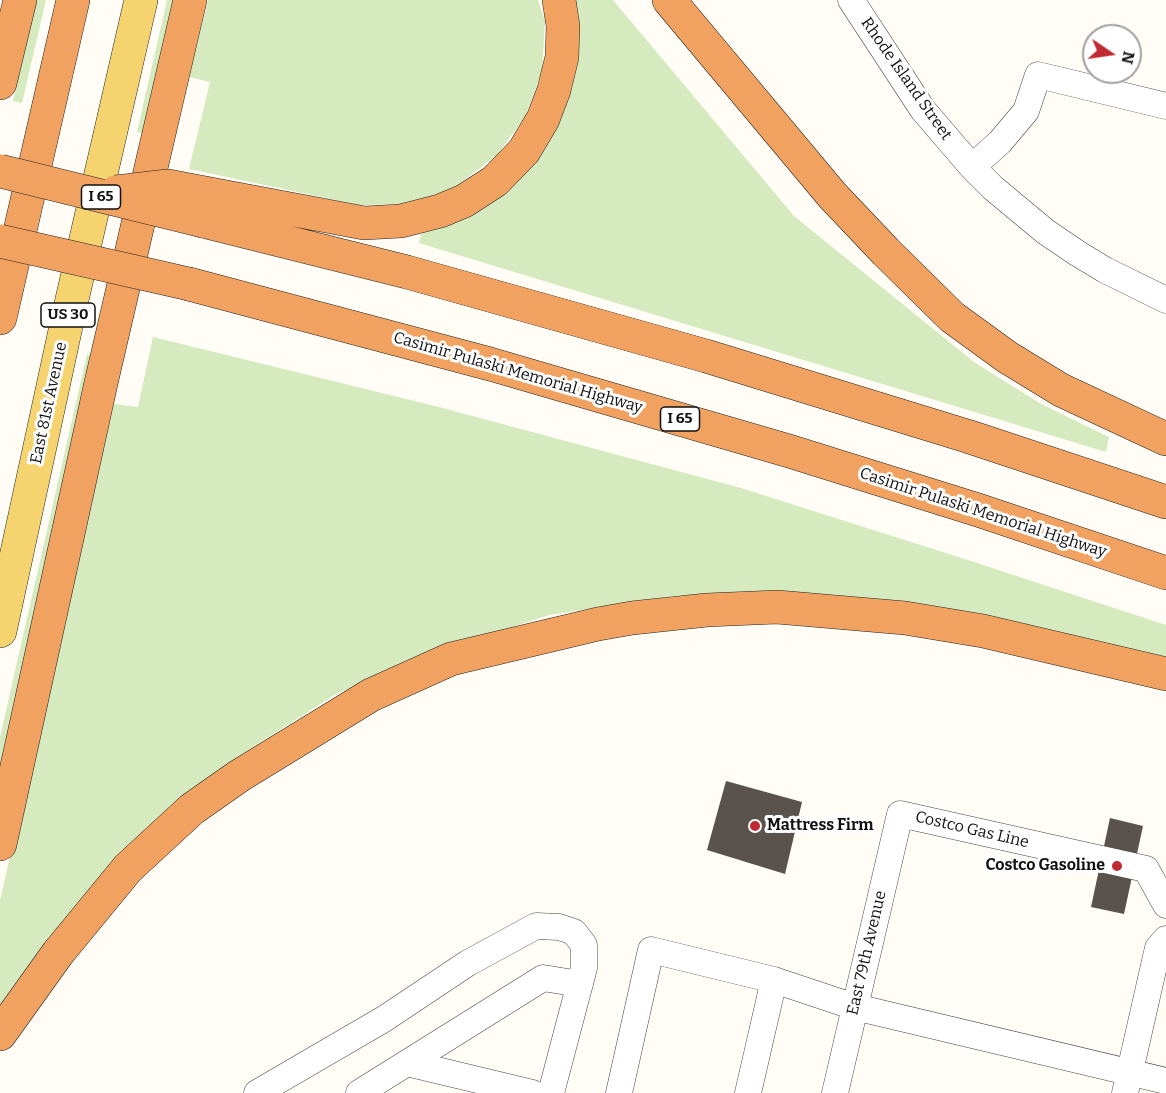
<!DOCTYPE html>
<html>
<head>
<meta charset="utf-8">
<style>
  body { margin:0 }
  #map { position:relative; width:1166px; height:1093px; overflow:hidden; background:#fffdf5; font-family:Bitter,serif }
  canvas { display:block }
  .north { position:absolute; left:1082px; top:24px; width:60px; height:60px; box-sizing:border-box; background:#fff; border:2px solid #a0a0a0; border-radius:50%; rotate:103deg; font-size:16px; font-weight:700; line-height:24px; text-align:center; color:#111 }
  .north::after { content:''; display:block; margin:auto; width:21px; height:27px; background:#c02a32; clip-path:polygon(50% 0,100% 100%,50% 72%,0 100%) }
</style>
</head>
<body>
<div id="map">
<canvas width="1166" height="1093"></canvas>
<div class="north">N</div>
</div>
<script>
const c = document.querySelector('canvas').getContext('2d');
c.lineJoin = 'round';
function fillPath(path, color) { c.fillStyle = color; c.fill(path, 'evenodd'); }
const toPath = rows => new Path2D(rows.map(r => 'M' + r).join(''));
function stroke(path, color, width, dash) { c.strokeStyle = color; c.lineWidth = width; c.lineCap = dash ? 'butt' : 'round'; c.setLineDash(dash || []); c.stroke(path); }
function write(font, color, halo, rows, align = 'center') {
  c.font = font + ' Bitter,serif'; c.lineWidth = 6; c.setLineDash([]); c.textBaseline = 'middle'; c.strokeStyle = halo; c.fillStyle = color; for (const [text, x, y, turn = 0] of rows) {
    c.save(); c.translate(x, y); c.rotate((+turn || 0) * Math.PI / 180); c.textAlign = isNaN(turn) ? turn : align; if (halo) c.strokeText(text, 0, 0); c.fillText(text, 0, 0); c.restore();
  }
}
fillPath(toPath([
  [36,0,46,0,22,103,13,101],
  [167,0,178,0,148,134,137,132],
  [208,0,538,0,545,21,542,72,525,117,497,155,454,188,411,204,359,205,189,169,210,82,189,77],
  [573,0,613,0,794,216,974,362,1041,404,1109,437,1106,452,419,243,421,234,472,213,512,183],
  [153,337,439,407,741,488,971,561,1166,625,1166,662,785,592,673,596,549,615,451,647,336,694,239,756,151,829,0,1013,0,900,114,404,138,407],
  [87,354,97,356,0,786,0,737]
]), '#d5eabe');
fillPath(toPath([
  [726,781,802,802,785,874,707,850],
  [1110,818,1143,826,1124,914,1091,907]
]), '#5a524d');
const minor = toPath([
  [851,0,923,110,972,167,993,188,1046,232,1077,253,1105,270,1166,300],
  [972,167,1000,142,1026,111,1038,75,1166,106],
  [407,1063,543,978,580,984],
  [257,1093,384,1019,468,963,536,926,559,927,574,932,584,945,584,968,551,1093],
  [359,1093,407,1063,532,1093],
  [619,1093,651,950,774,980,855,1007,1166,1081],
  [748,1093,774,980],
  [835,1093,900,814,1146,869,1166,905],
  [1125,1093,1158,948,1166,939]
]);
const major = toPath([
  [0,631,68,317,141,0]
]);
const highway = toPath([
  [669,0,832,195,886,252,952,317,1007,357,1061,390,1166,439],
  [0,83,20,0],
  [210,194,364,223,401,221,440,211,464,201,495,181,524,151,543,119,554,90,562,57,563,26,559,0],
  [203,221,407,272,706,356,970,437,1166,502],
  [189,284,490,364,789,451,978,510,1166,573],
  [0,318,73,0],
  [0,844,101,383,190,0],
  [0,1034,58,953,128,868,192,809,239,776,371,695,451,659,598,624,632,618,707,610,777,607,905,618,983,631,1166,674]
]);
stroke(minor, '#444', 27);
stroke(major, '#222', 34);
stroke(highway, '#222', 34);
stroke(minor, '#fff', 26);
stroke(major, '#f5d46f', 33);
stroke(highway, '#f1a261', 33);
const highwayBridge = toPath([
  [0,171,203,221],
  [116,192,168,186,210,194],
  [0,241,189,284]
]);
stroke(highwayBridge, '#222', 34, []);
stroke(highwayBridge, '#f1a261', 33);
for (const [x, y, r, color] of [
  [755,826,6,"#c02a32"],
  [1117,866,6,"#c02a32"]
]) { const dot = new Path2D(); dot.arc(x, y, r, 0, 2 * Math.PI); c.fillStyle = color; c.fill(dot); stroke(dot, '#fff', 2); }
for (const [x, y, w] of [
  [101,197,39],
  [68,315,54],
  [680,419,39]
]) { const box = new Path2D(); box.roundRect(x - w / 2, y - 12, w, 24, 4.5); c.fillStyle = '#fff'; c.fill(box); stroke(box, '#111', 1.5); }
write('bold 15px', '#111', null, [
  ["I 65",101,197],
  ["US 30",68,315],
  ["I 65",680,419]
]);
write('16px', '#111', '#fff', [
  ["Rhode Island Street",906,79,55],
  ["Casimir Pulaski Memorial Highway",518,373,16],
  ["East 81st Avenue",49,403,-78],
  ["Casimir Pulaski Memorial Highway",983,513,18],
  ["Costco Gas Line",972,830,13],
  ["East 79th Avenue",867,953,-77]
]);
write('bold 16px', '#111', '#fff', [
  ["Mattress Firm",767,826],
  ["Costco Gasoline",1105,866,"right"]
], 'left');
</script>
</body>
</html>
